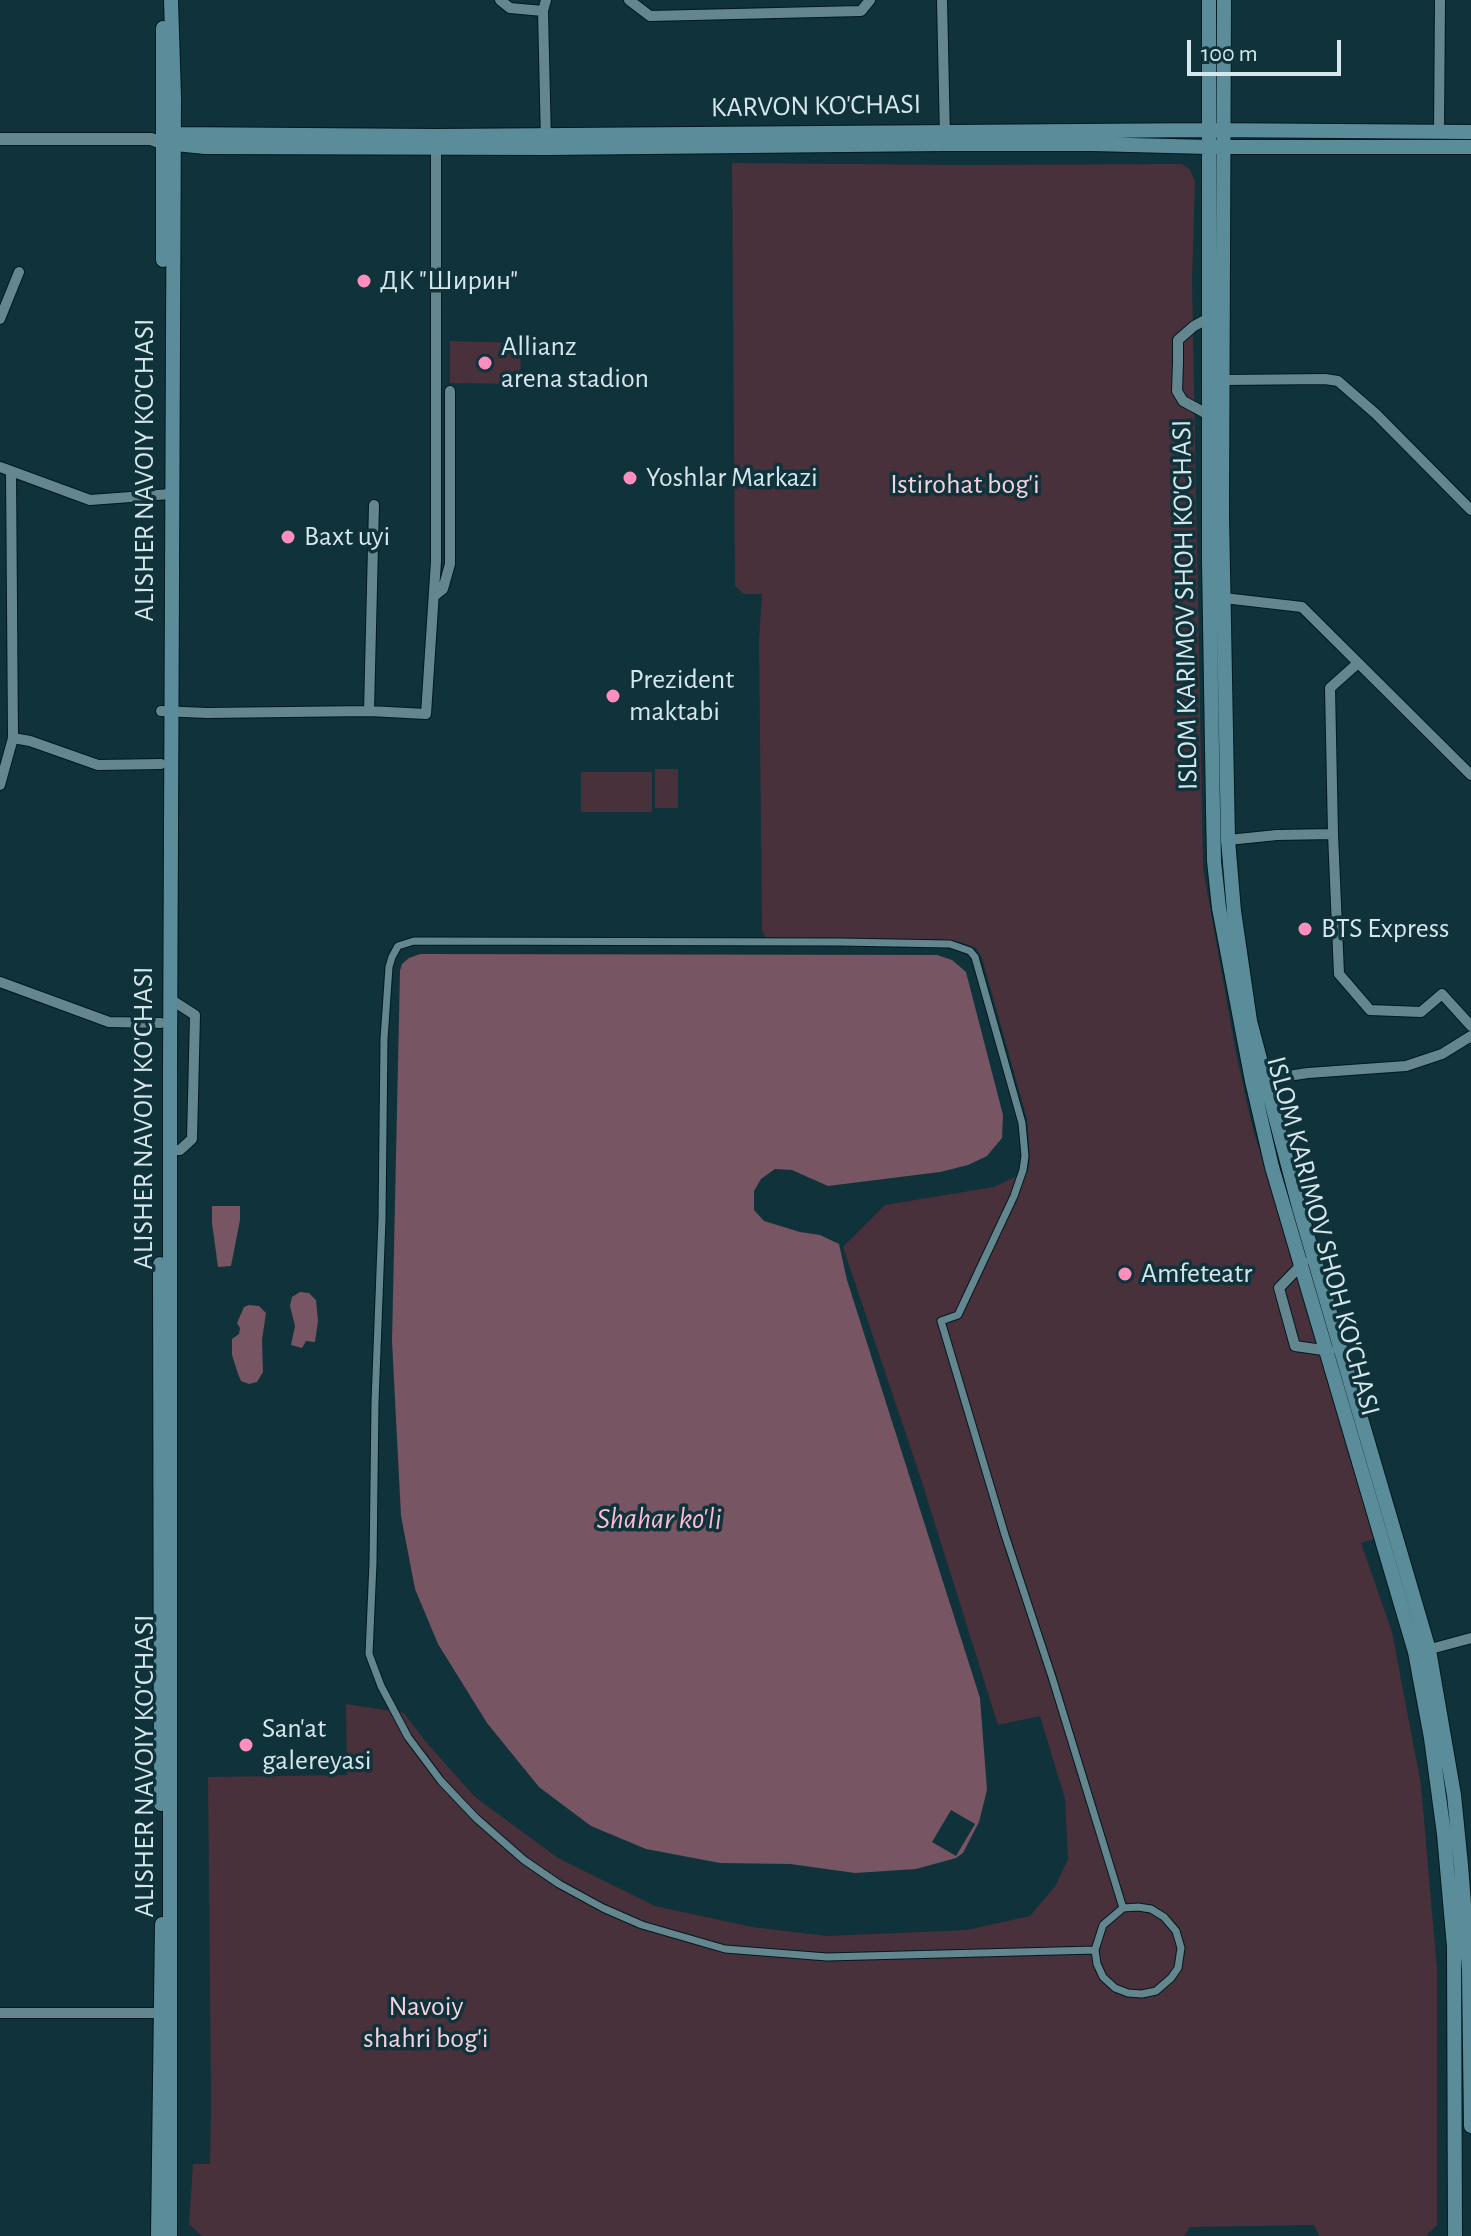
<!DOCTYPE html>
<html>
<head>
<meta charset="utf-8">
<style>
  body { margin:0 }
  #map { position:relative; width:1471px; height:2236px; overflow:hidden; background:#10323a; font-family:"Alegreya Sans",sans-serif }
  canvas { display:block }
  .scale { position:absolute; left:1187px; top:40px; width:154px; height:36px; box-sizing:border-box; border:4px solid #d5e7ec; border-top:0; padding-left:10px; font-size:24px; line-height:28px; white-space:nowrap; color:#d5e7ec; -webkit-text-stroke:6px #10323a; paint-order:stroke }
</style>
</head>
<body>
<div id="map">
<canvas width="1471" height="2236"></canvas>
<div class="scale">100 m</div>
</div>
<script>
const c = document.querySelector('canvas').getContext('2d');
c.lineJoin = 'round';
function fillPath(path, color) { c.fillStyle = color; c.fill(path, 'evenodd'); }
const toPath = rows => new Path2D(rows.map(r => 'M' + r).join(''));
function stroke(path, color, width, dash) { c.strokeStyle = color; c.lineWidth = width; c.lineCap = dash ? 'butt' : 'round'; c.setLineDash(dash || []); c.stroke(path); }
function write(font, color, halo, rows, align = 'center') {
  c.font = font + ' "Alegreya Sans",sans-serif'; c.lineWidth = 7; c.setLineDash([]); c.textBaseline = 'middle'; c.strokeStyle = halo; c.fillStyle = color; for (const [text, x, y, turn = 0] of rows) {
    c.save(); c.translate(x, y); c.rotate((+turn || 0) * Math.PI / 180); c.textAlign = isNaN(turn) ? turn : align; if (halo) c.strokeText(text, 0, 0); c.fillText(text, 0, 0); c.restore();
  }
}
fillPath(toPath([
  [732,163,962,165,1182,164,1190,170,1195,181,1192,281,1203,868,1235,1048,1252,1126,1378,1538,1361,1543,1392,1632,1421,1785,1437,1970,1437,2225,1426,2236,1319,2236,1314,2225,1190,2227,1184,2236,202,2236,189,2224,193,2164,210,2164,211,2102,208,1777,347,1775,346,1704,404,1713,426,1742,475,1797,558,1858,655,1906,752,1927,827,1936,967,1930,1030,1916,1056,1885,1068,1859,1065,1799,1040,1716,998,1725,920,1476,843,1247,885,1205,994,1187,1028,1171,1030,1159,1027,1119,982,958,976,948,960,942,768,939,765,937,762,930,759,640,762,594,744,594,735,586],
  [450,341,521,343,520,384,450,383],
  [655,769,678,769,678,808,655,808],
  [581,772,652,772,652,812,581,812]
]), '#48313a');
fillPath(toPath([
  [420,954,937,955,952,960,966,972,1003,1115,1002,1138,987,1156,968,1165,940,1172,828,1186,792,1170,775,1169,761,1179,754,1191,754,1210,764,1221,800,1232,820,1235,839,1244,847,1280,980,1698,987,1790,979,1822,963,1853,956,1858,916,1869,855,1873,790,1864,720,1863,646,1849,591,1826,539,1787,487,1723,438,1644,415,1589,401,1516,392,1341,400,971,402,964,409,958],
  [212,1206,240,1206,240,1220,231,1266,218,1267,212,1223],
  [300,1292,309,1293,316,1300,318,1321,315,1342,306,1341,302,1348,291,1345,295,1326,290,1306,292,1297],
  [249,1305,259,1306,266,1313,262,1340,263,1372,257,1382,249,1384,241,1381,238,1374,232,1355,232,1339,239,1334,240,1328,237,1323,244,1307]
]), '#775562');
fillPath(toPath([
  [951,1810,975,1824,956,1856,932,1842]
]), '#10323a');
const pedestrian = toPath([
  [1138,1907,1151,1909,1164,1917,1176,1931,1181,1948,1178,1968,1171,1978,1156,1991,1142,1994,1128,1993,1115,1988,1103,1977,1097,1964,1095,1950,1103,1925,1123,1908,1138,1907],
  [1095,1950,827,1957,725,1949,642,1925,603,1908,559,1884,524,1860,476,1818,441,1781,408,1737,381,1686,369,1654,373,1563,375,1402,382,1219,384,1039,389,967,392,957,398,946,414,941,840,942,950,944,970,951,975,957,1022,1123,1025,1156,1023,1170,1014,1196,958,1315,941,1321,1005,1535,1052,1677,1123,1908]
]);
const minor = toPath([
  [500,0,510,8,543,11],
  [546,0,543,11,546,142],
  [629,0,650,16,861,11,870,0],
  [942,0,945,138],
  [1439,132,1440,0],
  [0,319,19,272],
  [1224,380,1325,379,1338,381,1376,414,1471,510],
  [1209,415,1183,401,1177,391,1178,363,1178,340,1194,326,1211,317],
  [0,467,90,500,171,494],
  [11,471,13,738],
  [434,596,443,589,450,564,450,391],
  [1224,598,1302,607,1471,775],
  [1358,663,1330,688,1333,834,1339,974,1370,1010,1421,1012,1442,994,1471,1026],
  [161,711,207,713,369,711,426,714,436,561,436,142],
  [369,711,374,505],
  [0,785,13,738,30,741,98,765,161,764],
  [1228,840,1277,835,1333,834],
  [0,982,109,1022,161,1023],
  [1261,1080,1308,1073,1406,1066,1442,1054,1471,1036],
  [170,1150,180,1150,192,1139,195,1015,170,999],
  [1304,1262,1279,1288,1295,1346,1330,1351],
  [1423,1651,1471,1638],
  [0,2013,165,2013]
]);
const tertiary = toPath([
  [0,139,151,139,162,143]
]);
const secondary = toPath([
  [1209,0,1209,561,1213,810,1214,861,1219,908,1252,1081,1272,1167,1415,1652,1431,1738,1444,1834,1454,1947,1455,2236],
  [1224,0,1222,515,1228,840,1234,911,1250,1021,1299,1207,1429,1650,1454,1795,1461,1865,1469,1970,1471,2126],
  [172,134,436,136,1208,130,1471,132],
  [166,143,205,147,547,148,945,144,1092,144,1208,147,1471,147],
  [163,260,163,28],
  [160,1264,161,1804],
  [158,2236,162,1924],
  [170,2236,170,1069,174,97,171,0]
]);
stroke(pedestrian, '#01191f', 9);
stroke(minor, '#01191f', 12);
stroke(tertiary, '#01191f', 14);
stroke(secondary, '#01191f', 16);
stroke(pedestrian, '#63868f', 7);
stroke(minor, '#63868f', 10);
stroke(tertiary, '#63868f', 12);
stroke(secondary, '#5a8c99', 14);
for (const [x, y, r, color] of [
  [364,281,8,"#fe8ebe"],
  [485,363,8,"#fe8ebe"],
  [630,478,8,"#fe8ebe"],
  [288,537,8,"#fe8ebe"],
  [613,696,8,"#fe8ebe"],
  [1305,929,8,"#fe8ebe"],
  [1125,1274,8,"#fe8ebe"],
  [246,1745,8,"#fe8ebe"]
]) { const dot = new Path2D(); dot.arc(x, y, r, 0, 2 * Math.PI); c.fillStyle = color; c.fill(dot); stroke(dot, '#10323a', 3); }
write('28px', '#d5e7ec', '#10323a', [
  ["KARVON KO'CHASI",816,106,-1],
  ["ALISHER NAVOIY KO'CHASI",145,470,-90],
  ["ISLOM KARIMOV SHOH KO'CHASI",1185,605,-91],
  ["ALISHER NAVOIY KO'CHASI",144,1118,-90],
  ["ISLOM KARIMOV SHOH KO'CHASI",1323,1236,75],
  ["ALISHER NAVOIY KO'CHASI",145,1766,-90]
]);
write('28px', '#d5e7ec', '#10323a', [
  ["ДК \"Ширин\"",380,281],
  ["Allianz",501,347],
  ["arena stadion",501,379],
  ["Yoshlar Markazi",646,478],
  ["Baxt uyi",304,537],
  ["Prezident",629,680],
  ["maktabi",629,712],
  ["BTS Express",1321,929],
  ["Amfeteatr",1141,1274],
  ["San'at",262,1729],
  ["galereyasi",262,1761]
], 'left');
write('28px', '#f7d1df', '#10323a', [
  ["Istirohat bog'i",965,485],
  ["Navoiy",426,2007],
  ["shahri bog'i",426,2039]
]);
write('italic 30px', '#fbbcd4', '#10323a', [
  ["Shahar ko'li",659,1519]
]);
</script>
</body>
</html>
